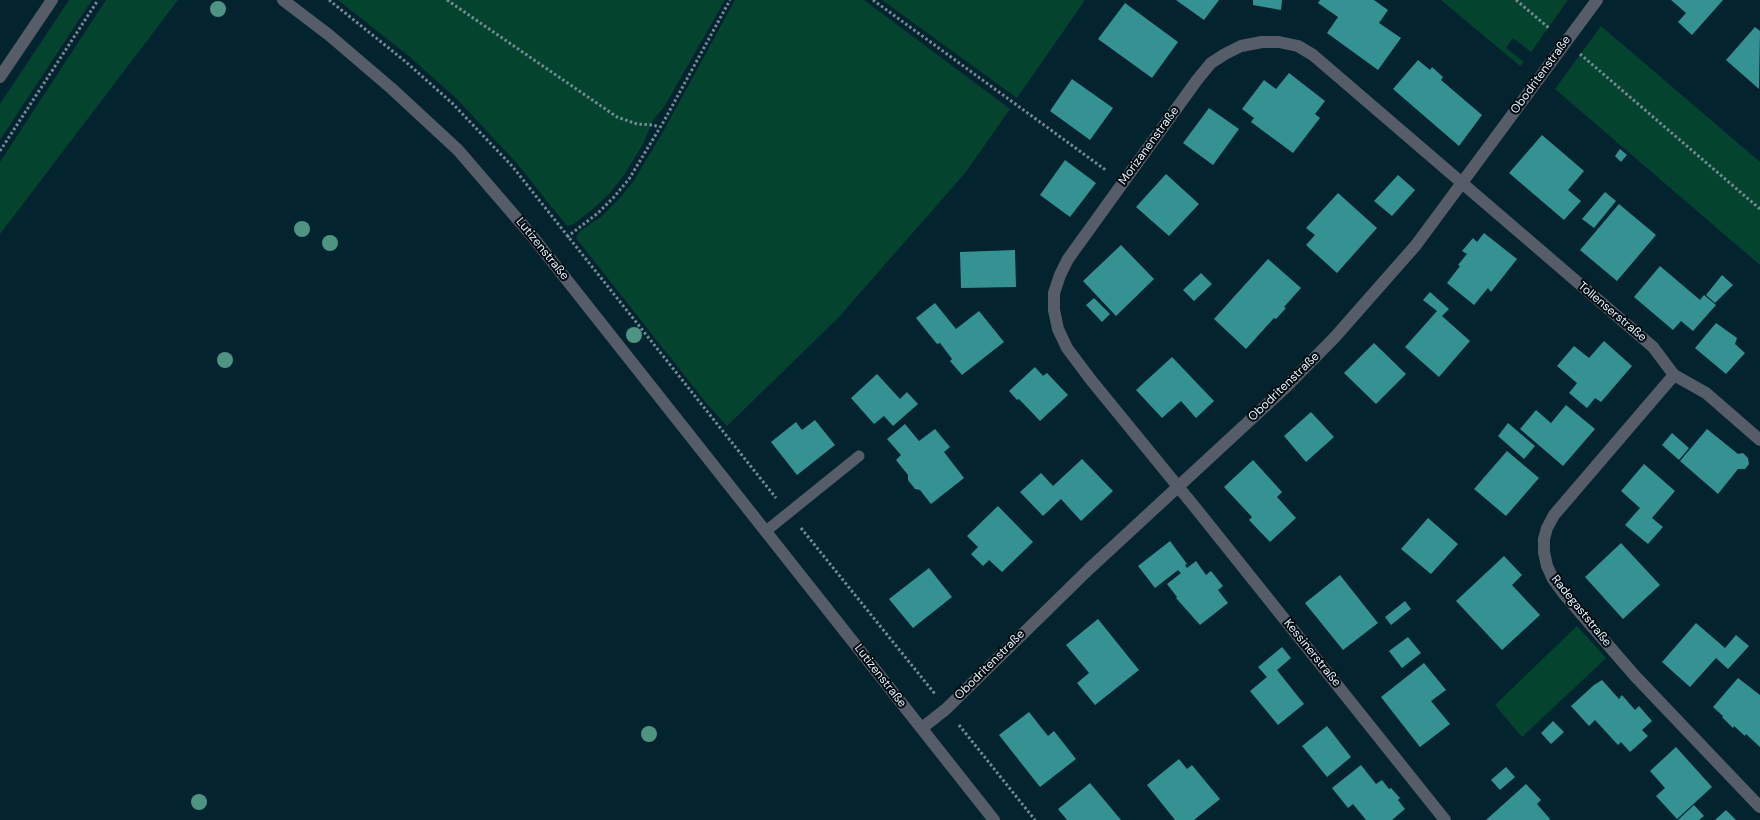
<!DOCTYPE html>
<html>
<head>
<meta charset="utf-8">
<style>
  body { margin:0 }
  canvas { display:block; background:#03232f }
</style>
</head>
<body>
<canvas width="1760" height="820"></canvas>
<script>
const c = document.querySelector('canvas').getContext('2d');
c.lineJoin = 'round';
function fillPath(path, color) { c.fillStyle = color; c.fill(path, 'evenodd'); }
const toPath = rows => new Path2D(rows.map(r => 'M' + r).join(''));
function stroke(path, color, width, dash) { c.strokeStyle = color; c.lineWidth = width; c.lineCap = dash ? 'butt' : 'round'; c.setLineDash(dash || []); c.stroke(path); }
function write(font, color, halo, rows, align = 'center') {
  c.font = font + ' "DM Sans",sans-serif'; c.lineWidth = 4; c.setLineDash([]); c.textBaseline = 'middle'; c.strokeStyle = halo; c.fillStyle = color; for (const [text, x, y, turn = 0] of rows) {
    c.save(); c.translate(x, y); c.rotate((+turn || 0) * Math.PI / 180); c.textAlign = isNaN(turn) ? turn : align; if (halo) c.strokeText(text, 0, 0); c.fillText(text, 0, 0); c.restore();
  }
}
fillPath(toPath([
  [69,0,92,0,0,140,0,104],
  [106,0,178,0,0,234,0,162],
  [338,0,725,0,664,107,653,120,643,144,624,175,610,193,594,208,574,224,567,226,515,161,456,98,410,57],
  [735,0,864,0,1010,109,965,173,838,318,727,426,707,404,576,238,580,231,601,217,618,200,633,182,664,130],
  [882,0,1085,0,1017,98],
  [1441,0,1568,0,1531,52,1513,38,1506,48,1524,62,1520,66],
  [1601,26,1760,162,1760,265,1555,89],
  [1577,626,1606,658,1522,737,1495,705]
]), '#04442f');
fillPath(toPath([
  [1176,0,1219,0,1204,20],
  [1253,0,1282,0,1281,10,1253,5],
  [1320,0,1374,0,1388,10,1379,23,1401,38,1378,70,1327,33,1338,17,1318,3],
  [1671,0,1723,0,1692,35,1678,22,1686,13],
  [1125,3,1178,42,1152,78,1098,39],
  [1755,27,1760,31,1759,89,1726,60],
  [1418,60,1430,70,1432,67,1443,77,1441,80,1482,115,1459,146,1393,89],
  [1289,73,1325,101,1315,114,1320,118,1293,153,1251,122,1254,118,1242,109,1264,80,1276,89],
  [1072,79,1113,108,1090,140,1050,111],
  [1209,108,1239,129,1213,165,1183,143],
  [1542,135,1584,171,1568,190,1581,201,1564,220,1509,173],
  [1620,149,1627,155,1621,162,1615,156],
  [1065,160,1096,183,1070,217,1040,195],
  [1166,174,1199,204,1169,236,1136,207],
  [1398,175,1415,190,1392,216,1374,201],
  [1605,192,1616,201,1594,228,1582,219],
  [1338,193,1377,228,1337,273,1306,245,1315,235,1306,228],
  [1619,204,1656,235,1617,281,1580,250],
  [1484,233,1517,259,1491,292,1488,288,1474,305,1447,283,1460,266,1458,265,1467,254,1462,251,1473,238,1477,242],
  [1121,245,1154,279,1116,316,1083,281],
  [1015,250,1016,287,961,288,960,252],
  [1268,259,1301,288,1284,307,1286,308,1276,319,1274,318,1246,349,1214,319],
  [1660,266,1700,300,1704,295,1716,305,1693,331,1681,321,1673,330,1634,297],
  [1201,273,1212,284,1194,301,1183,290],
  [1722,275,1733,285,1715,303,1706,295],
  [1430,292,1449,309,1442,316,1470,341,1439,377,1405,347,1437,311,1423,300],
  [1094,298,1110,314,1102,322,1086,305],
  [935,303,956,329,979,311,1004,342,962,375,950,361,952,359,940,343,937,344,916,318],
  [1716,323,1737,338,1735,344,1745,353,1726,374,1695,348],
  [1604,341,1632,366,1601,402,1595,398,1587,408,1569,393,1577,383,1557,366,1574,346,1589,358],
  [1374,343,1406,374,1376,404,1344,373],
  [1172,357,1214,401,1196,418,1181,401,1162,418,1136,390],
  [1035,367,1043,376,1047,373,1068,395,1040,421,1019,399,1017,400,1009,391],
  [877,374,900,399,907,392,918,404,893,426,884,416,874,424,851,398],
  [1566,405,1595,429,1563,466,1520,429,1536,410,1551,423],
  [1311,412,1334,437,1306,462,1284,436],
  [815,420,835,445,797,475,771,442,796,422,802,430],
  [1508,423,1535,446,1524,459,1498,436],
  [905,424,919,441,935,429,950,447,944,452,964,478,931,504,920,490,915,489,908,480,908,475,896,460,901,455,887,439],
  [1707,429,1738,454,1743,453,1748,458,1749,464,1745,469,1738,469,1718,494,1680,461],
  [1672,433,1689,448,1679,460,1662,445],
  [1507,451,1539,478,1506,516,1474,489],
  [1082,459,1113,491,1081,521,1061,499,1043,516,1020,492,1041,473,1053,486],
  [1253,460,1282,492,1277,497,1296,518,1270,542,1249,520,1252,517,1224,487],
  [1644,464,1675,491,1652,518,1663,527,1648,544,1625,525,1640,508,1621,491],
  [998,506,1033,542,1002,572,989,560,983,566,971,554,978,547,967,536],
  [1428,518,1458,544,1431,574,1401,549],
  [1170,541,1187,564,1185,565,1187,568,1196,561,1206,575,1211,571,1223,586,1218,590,1228,603,1200,625,1176,598,1177,597,1167,584,1181,573,1178,570,1155,588,1138,566],
  [1621,543,1660,585,1623,619,1585,577],
  [1504,556,1522,575,1512,585,1540,615,1502,650,1456,601],
  [929,568,952,597,913,628,889,599],
  [1340,575,1378,623,1343,650,1305,603],
  [1405,601,1411,609,1391,625,1385,617],
  [1098,619,1139,670,1095,705,1077,683,1089,673,1066,645],
  [1696,623,1725,648,1736,635,1749,646,1728,669,1716,658,1690,687,1662,662],
  [1408,637,1421,653,1402,668,1389,651],
  [1282,647,1291,658,1277,670,1304,704,1278,725,1250,691,1267,677,1258,667],
  [1424,663,1446,690,1431,701,1450,724,1420,747,1381,697],
  [1738,678,1760,695,1760,747,1746,734,1745,736,1734,726,1733,728,1722,717,1723,716,1713,707],
  [1602,680,1619,699,1622,695,1635,710,1639,706,1652,721,1642,730,1648,736,1630,752,1621,742,1618,745,1595,720,1589,726,1571,706,1594,685],
  [1029,712,1048,736,1054,731,1076,759,1040,787,999,735],
  [1553,721,1564,732,1551,744,1541,733],
  [1327,726,1351,757,1327,777,1302,746],
  [1676,747,1712,787,1677,819,1656,796,1665,788,1650,771],
  [1179,759,1187,769,1192,765,1220,799,1194,820,1175,820,1147,785],
  [1361,765,1376,784,1382,780,1389,789,1391,788,1400,798,1398,800,1405,809,1392,820,1366,820,1353,804,1348,808,1332,788],
  [1506,767,1515,777,1500,790,1491,780],
  [1090,783,1121,820,1067,820,1058,809],
  [1526,784,1541,800,1537,804,1550,819,1549,820,1486,820],
  [1694,805,1704,816,1699,820,1678,820],
  [1726,810,1736,820,1715,820]
]), '#359292');
stroke(toPath([
  [329,0,406,62,452,103,512,166,776,498],
  [447,0,617,117,637,124,653,125,659,127],
  [873,0,1107,171],
  [1516,0,1550,29],
  [1580,54,1760,209],
  [0,151,98,0],
  [567,237,598,213,614,197,629,179,664,121,730,0],
  [801,528,935,694],
  [959,725,1035,820]
]), '#738b95', 3, [2.5, 2.5]);
stroke(toPath([
  [766,531,859,456]
]), '#565d68', 11);
stroke(toPath([
  [283,0,329,35,391,88,458,150,532,236,994,820],
  [0,77,52,0],
  [1674,375,1554,515,1547,528,1544,539,1544,552,1547,566,1553,579,1564,594,1635,676,1760,807],
  [922,728,946,709,1089,569,1286,387,1335,337,1416,245,1597,0],
  [1445,820,1198,511,1091,380,1067,348,1058,329,1054,310,1054,293,1060,275,1068,259,1197,80,1211,63,1225,54,1241,46,1262,42,1279,42,1298,46,1313,55,1653,347,1674,375,1706,393,1760,440]
]), '#565d68', 12);
c.fillStyle = '#4d9481';
for (const [x, y] of [
  [218,9],
  [302,229],
  [330,243],
  [634,335],
  [225,360],
  [649,734],
  [199,802]
]) { c.beginPath(); c.arc(x, y, 8, 0, 2 * Math.PI); c.fill(); }
write('12px', '#e0f2fa', '#020b10', [
  ["Obodritenstraße",1541,75,-54],
  ["Morizanenstraße",1149,146,-54],
  ["Lutizenstraße",542,249,51],
  ["Tollenserstraße",1612,312,40],
  ["Obodritenstraße",1284,387,-44],
  ["Radegaststraße",1581,611,51],
  ["Kessinerstraße",1312,653,51],
  ["Obodritenstraße",990,665,-45],
  ["Lutizenstraße",880,676,52]
]);
</script>
</body>
</html>
